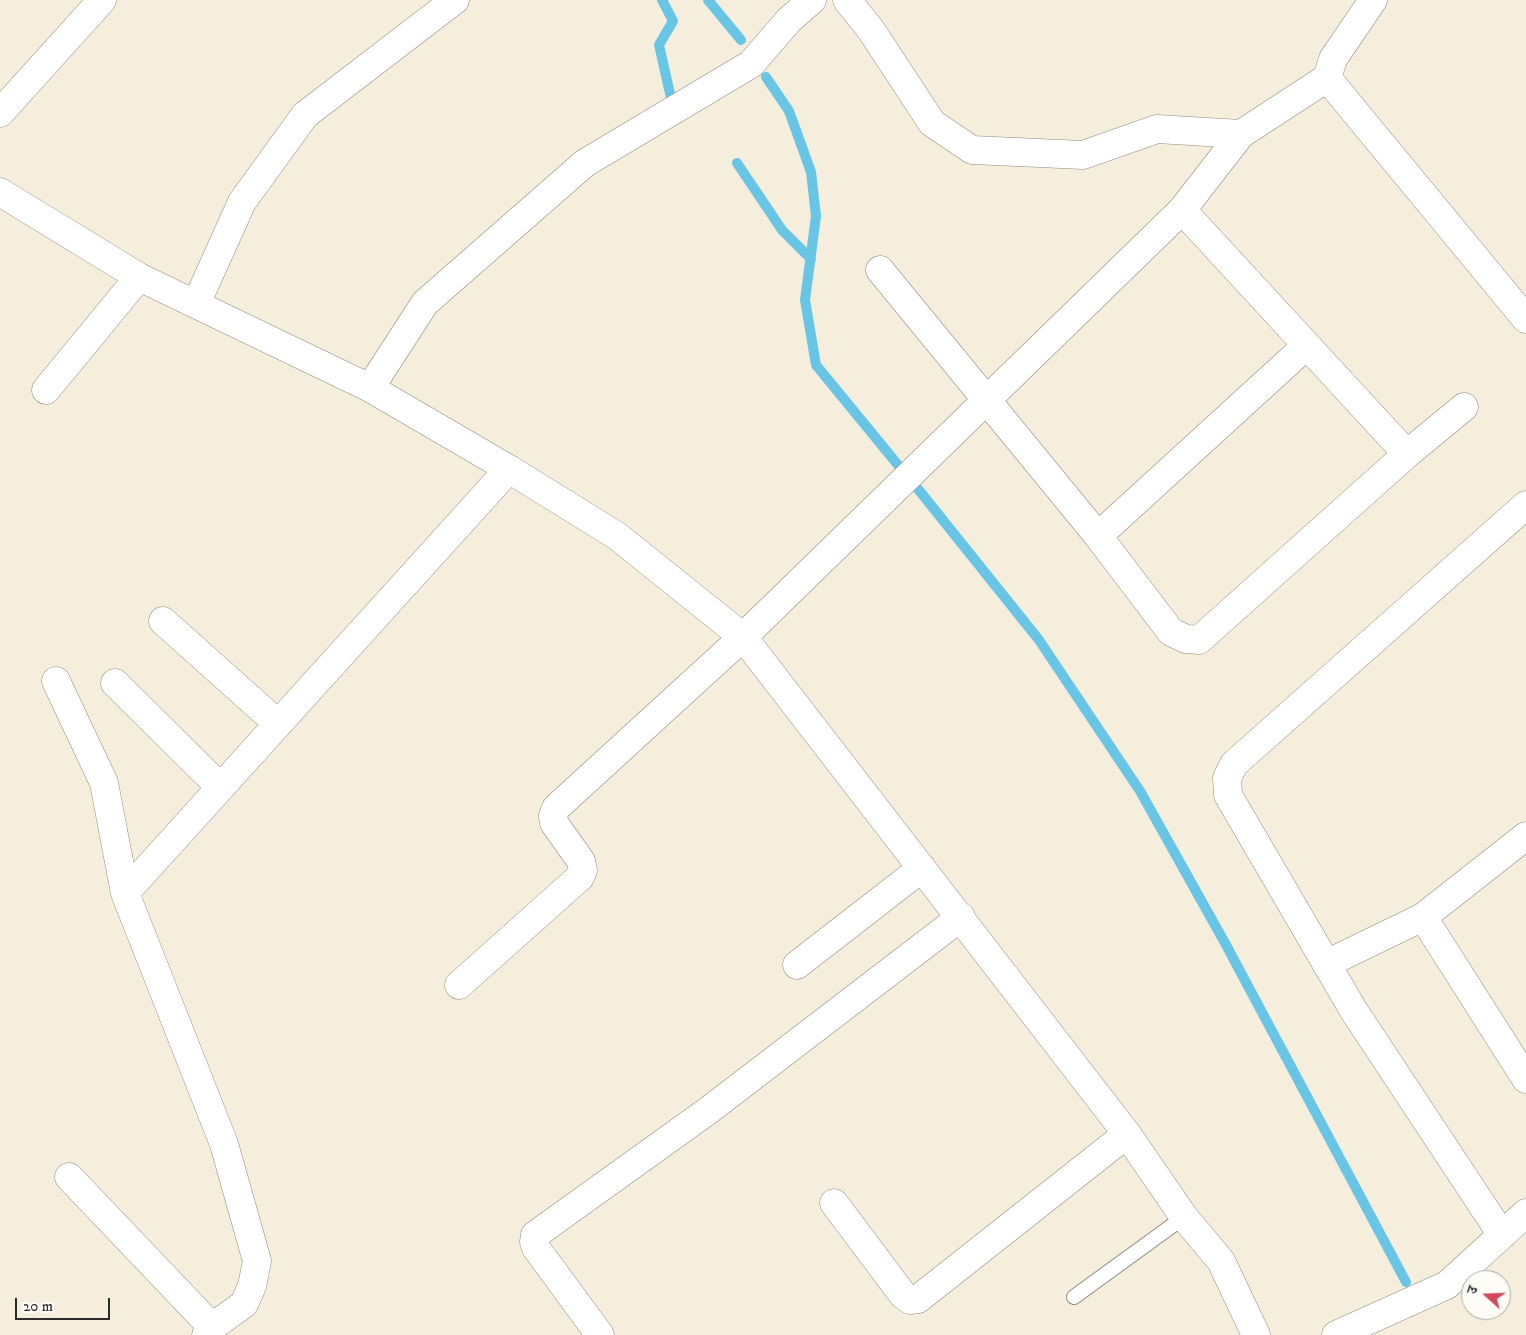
<!DOCTYPE html>
<html>
<head>
<meta charset="utf-8">
<style>
  body { margin:0 }
  #map { position:relative; width:1526px; height:1335px; overflow:hidden; background:#f6eedc; font-family:"IM FELL DW Pica","Noto Serif Devanagari",serif }
  canvas { display:block }
  .north { position:absolute; left:1461px; top:1270px; width:50px; height:50px; box-sizing:border-box; background:#fdfcf7; border:1px solid #a9a8a5; border-radius:50%; rotate:290deg; font-size:14px; font-weight:700; line-height:20px; text-align:center; color:#2b2b2b }
  .north::after { content:''; display:block; margin:auto; width:18px; height:22px; background:#d1495b; clip-path:polygon(50% 0,100% 100%,50% 72%,0 100%) }
  .scale { position:absolute; left:15px; top:1298px; width:95px; height:22px; box-sizing:border-box; border:2px solid #2b2b2b; border-top:0; padding-left:6px; font-size:15px; line-height:18px; white-space:nowrap; color:#2b2b2b; -webkit-text-stroke:4px #fdfcf7; paint-order:stroke }
</style>
</head>
<body>
<div id="map">
<canvas width="1526" height="1335"></canvas>
<div class="north">उ</div>
<div class="scale">20 m</div>
</div>
<script>
const c = document.querySelector('canvas').getContext('2d');
c.lineJoin = 'round';
const toPath = rows => new Path2D(rows.map(r => 'M' + r).join(''));
function stroke(path, color, width, dash) { c.strokeStyle = color; c.lineWidth = width; c.lineCap = dash ? 'butt' : 'round'; c.setLineDash(dash || []); c.stroke(path); }
stroke(toPath([
  [662,0,673,21,659,45,671,98],
  [708,0,741,40],
  [766,77,789,111,811,172,816,216,805,300,816,365,898,465],
  [737,163,782,230,811,259],
  [918,489,1039,640,1140,791,1225,943,1406,1282]
]), '#68c5e6', 10);
const lane = toPath([
  [1074,1297,1184,1217]
]);
const street = toPath([
  [847,0,871,30,932,123,972,150,1083,155,1157,129,1241,134],
  [1373,0,1333,59,1327,78,1526,319],
  [0,113,102,0],
  [1182,210,1407,454],
  [880,270,1098,536,1171,632,1186,639,1199,640,1407,454,1464,407],
  [196,304,242,202,305,115,455,0],
  [46,390,139,277],
  [1098,536,1306,346],
  [163,621,277,723],
  [56,681,104,783,125,893],
  [115,683,220,787],
  [1423,917,1526,1079],
  [1326,964,1423,917,1526,836],
  [797,965,922,868],
  [459,985,580,877,583,870,581,861,554,823,553,816,556,808,743,637,1182,210,1241,134,1327,78],
  [69,1177,212,1327],
  [834,1203,903,1295,910,1300,918,1299,1127,1134],
  [1502,1235,1354,1011,1228,795,1227,778,1234,764,1526,505],
  [206,1335,212,1327,244,1304,252,1286,257,1261,224,1144,125,893,509,469],
  [600,1335,536,1248,534,1242,535,1235,709,1110,961,917],
  [1336,1335,1447,1285,1526,1213]
]);
const secondary = toPath([
  [0,192,139,277,370,388,509,469,617,536,743,637,1127,1134,1184,1217,1221,1261,1256,1335],
  [370,388,425,303,585,163,751,64,789,20,812,0]
]);
stroke(lane, '#908c84', 16);
stroke(street, '#908c84', 29);
stroke(secondary, '#908c84', 29);
stroke(lane, '#fff', 14);
stroke(street, '#fff', 28);
stroke(secondary, '#fff', 28);
</script>
</body>
</html>
